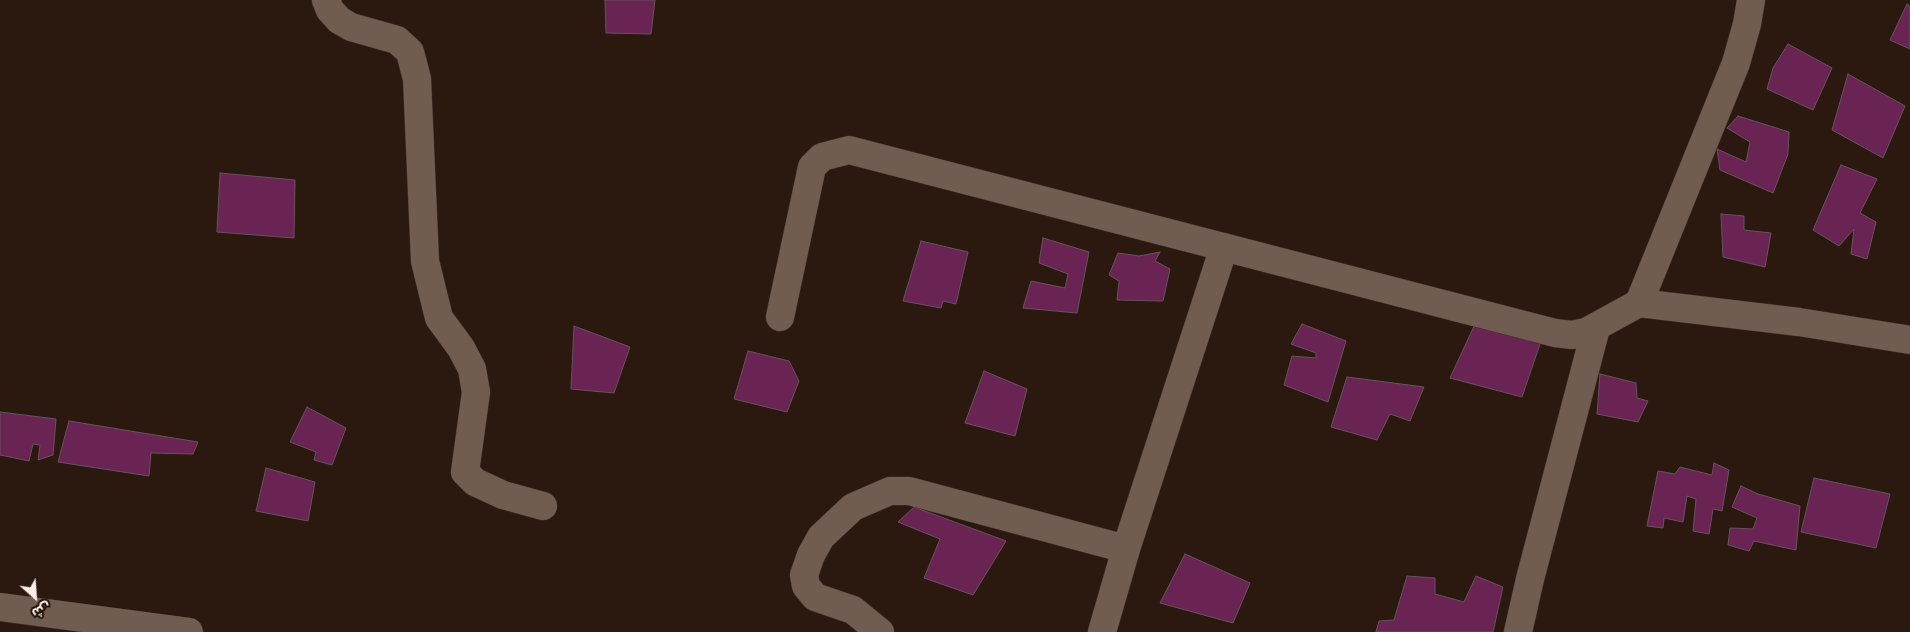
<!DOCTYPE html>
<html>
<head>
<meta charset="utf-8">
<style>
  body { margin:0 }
  #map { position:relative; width:1910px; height:632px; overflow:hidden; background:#2b1910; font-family:"Exo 2","Noto Sans Arabic",sans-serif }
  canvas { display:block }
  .north { position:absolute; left:10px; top:572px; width:50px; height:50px; -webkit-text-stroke:4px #211007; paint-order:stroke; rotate:154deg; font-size:14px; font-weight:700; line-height:20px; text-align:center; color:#fbeee8 }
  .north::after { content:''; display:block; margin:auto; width:18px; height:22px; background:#fbeee8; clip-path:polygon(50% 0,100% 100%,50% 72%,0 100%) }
</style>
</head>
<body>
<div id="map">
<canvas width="1910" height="632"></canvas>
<div class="north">ش</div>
</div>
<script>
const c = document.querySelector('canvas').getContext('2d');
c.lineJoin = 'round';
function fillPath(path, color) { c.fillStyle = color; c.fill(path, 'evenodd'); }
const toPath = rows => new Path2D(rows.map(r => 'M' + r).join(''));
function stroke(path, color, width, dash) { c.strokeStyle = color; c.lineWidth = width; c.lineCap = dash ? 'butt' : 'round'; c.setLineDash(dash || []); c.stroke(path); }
const building = toPath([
  [605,0,655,0,651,34,606,33,605,0],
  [1907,4,1910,6,1910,49,1890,40,1907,4],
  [1788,44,1832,68,1813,110,1767,89,1773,68,1788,44],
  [1848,74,1905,106,1883,158,1832,130,1848,74],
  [1738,116,1789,132,1788,154,1773,193,1720,170,1717,149,1746,162,1750,142,1727,128,1738,116],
  [1841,165,1877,179,1860,213,1876,222,1867,259,1851,254,1854,229,1839,246,1813,230,1841,165],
  [220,173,295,180,294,238,217,232,220,173],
  [1721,214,1744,216,1744,230,1771,233,1765,267,1723,257,1721,214],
  [1043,238,1089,252,1077,313,1023,308,1031,281,1065,288,1068,274,1039,263,1043,238],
  [921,241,968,252,956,304,943,301,941,308,903,301,921,241],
  [1160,252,1155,261,1170,269,1163,301,1117,300,1119,281,1109,275,1118,253,1139,256,1160,252],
  [1476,322,1541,341,1522,397,1450,378,1476,322],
  [1302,324,1346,341,1328,402,1284,385,1292,356,1316,358,1316,353,1291,344,1302,324],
  [574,326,630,347,614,393,571,389,574,326],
  [748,351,789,361,799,381,787,412,734,399,748,351],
  [984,371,1027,389,1015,436,965,423,984,371],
  [1600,374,1636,383,1637,398,1648,401,1638,422,1597,414,1600,374],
  [1347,377,1424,387,1410,421,1390,414,1377,440,1331,427,1347,377],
  [307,407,346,428,332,465,314,460,316,452,290,442,307,407],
  [0,412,56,419,53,455,38,460,40,445,33,444,29,461,0,455,0,412],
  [69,421,198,442,193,454,151,453,149,476,58,462,69,421],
  [1714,463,1729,470,1722,511,1713,509,1709,534,1693,531,1696,499,1687,496,1683,522,1664,518,1663,528,1647,526,1658,471,1675,474,1680,467,1712,475,1714,463],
  [266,468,315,482,308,521,256,511,266,468],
  [1814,478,1890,494,1876,548,1801,532,1814,478],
  [1741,486,1758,494,1800,506,1796,550,1754,541,1749,551,1728,545,1730,528,1753,529,1757,518,1732,507,1741,486],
  [914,507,1006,541,973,595,924,578,940,539,898,522,914,507],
  [1185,554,1250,583,1233,623,1160,603,1185,554],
  [1407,576,1435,578,1435,594,1464,602,1476,576,1503,587,1493,632,1376,632,1379,621,1394,620,1407,576]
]);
fillPath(building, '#692453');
stroke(building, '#67535f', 1);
const street = toPath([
  [326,0,330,10,339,20,351,27,397,40,410,52,417,79,425,261,439,318,461,348,472,369,476,392,465,472,475,482,503,495,543,506],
  [1639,303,1736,63,1747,24,1751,0],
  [780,317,812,167,822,157,849,150,1555,333,1572,335,1586,332,1639,303,1799,322,1910,340],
  [0,607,189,632],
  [880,632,853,610,815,597,806,586,804,575,811,555,821,537,853,507,890,491,909,491,1126,549],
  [1102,632,1126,549,1224,247],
  [1518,632,1530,579,1596,328]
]);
stroke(street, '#41332e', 29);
stroke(street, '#715c51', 28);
</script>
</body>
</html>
